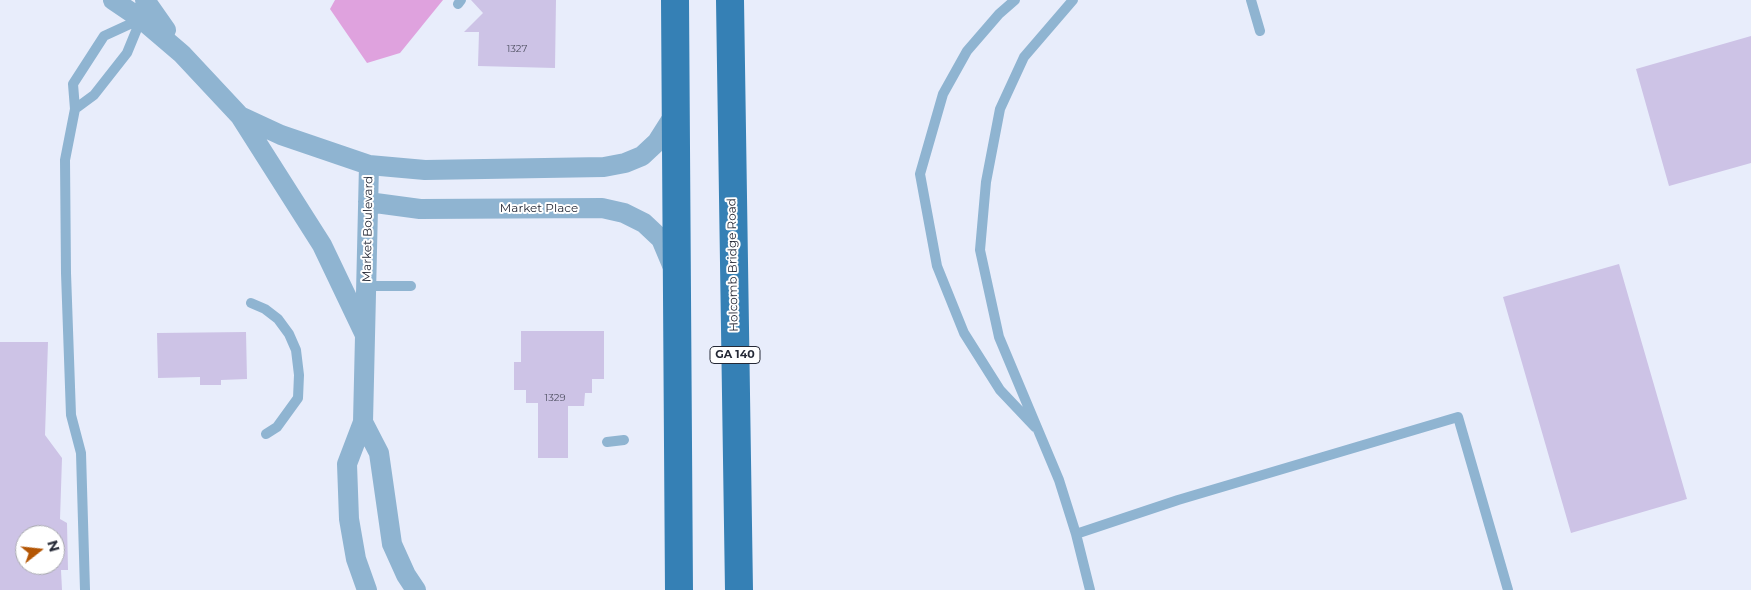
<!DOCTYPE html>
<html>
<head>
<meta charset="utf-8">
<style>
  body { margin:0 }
  #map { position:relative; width:1751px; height:590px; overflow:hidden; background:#e8edfb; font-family:Montserrat,sans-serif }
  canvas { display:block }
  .north { position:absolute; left:15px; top:525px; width:50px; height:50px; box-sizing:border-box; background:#fff; border:1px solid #a8a9af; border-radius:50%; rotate:74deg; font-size:14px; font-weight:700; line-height:20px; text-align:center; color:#252936 }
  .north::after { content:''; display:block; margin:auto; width:18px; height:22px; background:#b45604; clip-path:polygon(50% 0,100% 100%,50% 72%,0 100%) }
</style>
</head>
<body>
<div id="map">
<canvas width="1751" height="590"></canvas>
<div class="north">N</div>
</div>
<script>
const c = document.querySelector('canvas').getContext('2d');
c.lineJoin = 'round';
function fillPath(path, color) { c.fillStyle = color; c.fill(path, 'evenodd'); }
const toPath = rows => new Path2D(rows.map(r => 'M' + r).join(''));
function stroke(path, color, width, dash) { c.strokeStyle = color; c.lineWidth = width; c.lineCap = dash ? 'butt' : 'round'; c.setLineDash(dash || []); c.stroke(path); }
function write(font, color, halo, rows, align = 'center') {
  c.font = font + ' Montserrat,sans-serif'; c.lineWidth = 4; c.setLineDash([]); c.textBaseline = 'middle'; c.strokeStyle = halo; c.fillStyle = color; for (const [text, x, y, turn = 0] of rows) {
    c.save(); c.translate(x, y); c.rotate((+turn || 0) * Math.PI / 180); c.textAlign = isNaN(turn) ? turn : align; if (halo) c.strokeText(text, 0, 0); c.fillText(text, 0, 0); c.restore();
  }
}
fillPath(toPath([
  [335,0,443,0,400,53,367,63,330,9]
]), '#dfa2de');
fillPath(toPath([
  [471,0,556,0,555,68,478,66,479,32,464,32,483,13],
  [1751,36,1751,163,1669,186,1636,69],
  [1619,264,1687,499,1571,533,1503,297],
  [521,331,604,331,604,379,592,379,592,393,585,393,584,406,568,406,568,458,538,458,538,403,526,403,526,390,514,390,514,362,521,362],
  [246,332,247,379,221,380,221,385,200,385,200,377,158,378,157,333],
  [0,342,48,342,45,435,62,458,60,519,67,523,68,570,61,570,62,590,0,590],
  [25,535,55,535,55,565,25,565]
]), '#cdc3e6');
stroke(toPath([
  [1015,0,999,14,967,51,943,94,920,174,937,266,964,333,1000,390,1035,427],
  [1073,0,1024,57,1000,109,986,182,980,250,999,337,1059,480,1076,534,1090,590],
  [1251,0,1260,31],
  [458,4,461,0],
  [75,109,94,95,127,53,141,19],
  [367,286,411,286],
  [251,303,265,309,278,319,289,334,296,350,299,375,298,398,277,427,266,434],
  [607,442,624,440],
  [1076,534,1178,500,1458,417,1508,590],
  [85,590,81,453,71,415,66,273,65,160,75,109,73,84,104,36,141,19]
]), '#8fb4d1', 10);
stroke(toPath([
  [113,0,141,19,182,54,240,116,322,245,364,333],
  [145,0,166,30],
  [240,116,281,135,369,165,425,170,604,167,625,163,642,156,657,142,676,112],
  [368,202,420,209,602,208,624,213,644,223,661,239,674,270],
  [363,422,379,453,392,544,406,575,416,590],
  [367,590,356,559,349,519,347,464,363,422,369,165]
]), '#8fb4d1', 20);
stroke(toPath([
  [675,0,679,590],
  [730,0,739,590]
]), '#3580b5', 28);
write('10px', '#4f5062', null, [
  ["1327",517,49],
  ["1329",555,398]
]);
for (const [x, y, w] of [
  [735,355,50]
]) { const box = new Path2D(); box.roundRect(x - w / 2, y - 8.5, w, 17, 4); c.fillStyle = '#fff'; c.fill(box); stroke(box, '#252936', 1); }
write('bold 11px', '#252936', null, [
  ["GA 140",735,355]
]);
write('12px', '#252936', '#fff', [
  ["Market Place",539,208],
  ["Market Boulevard",368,229,-89],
  ["Holcomb Bridge Road",733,265,-91]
]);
</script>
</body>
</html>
